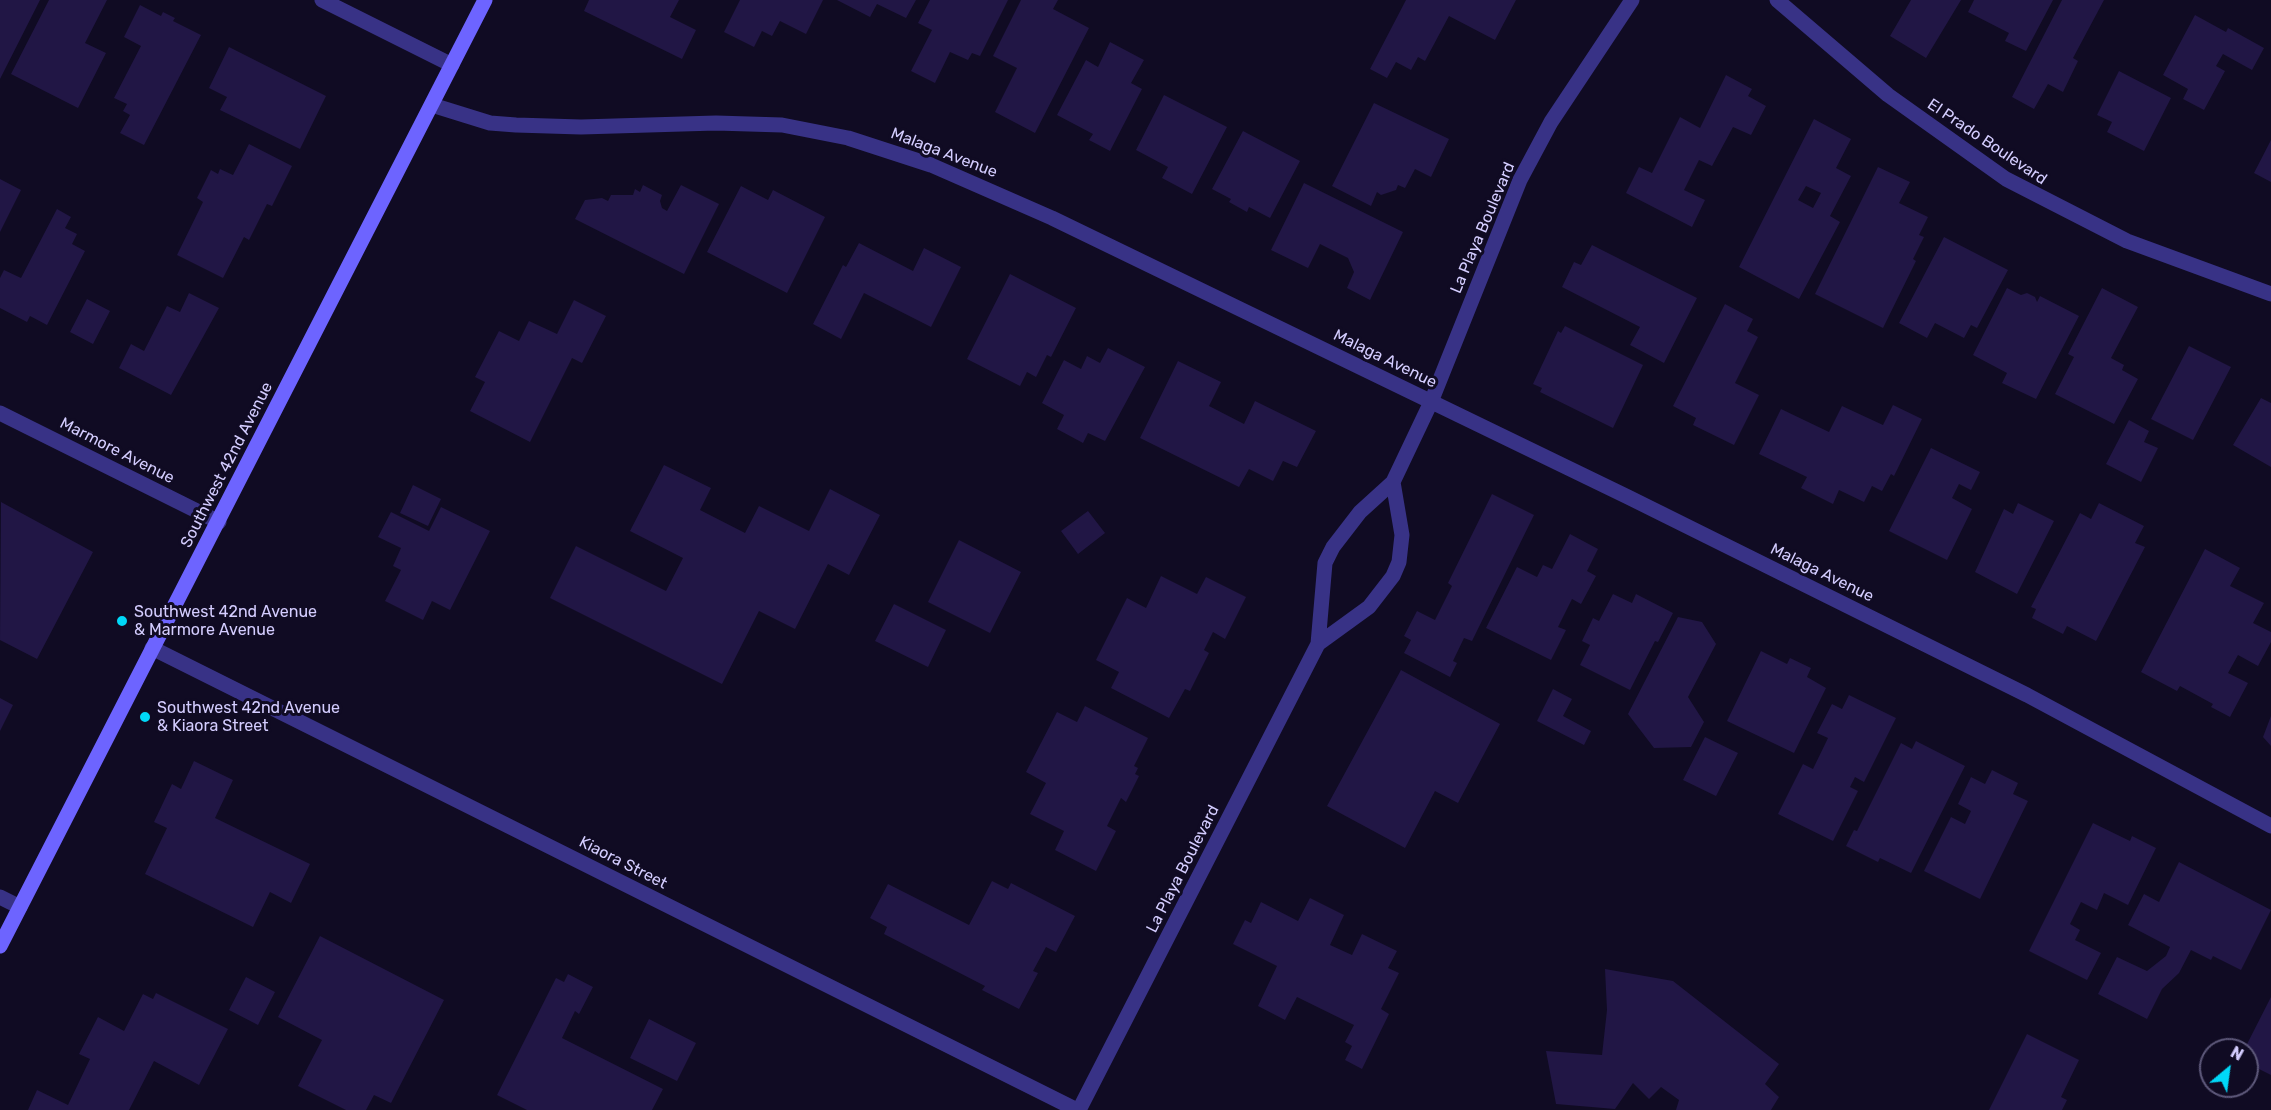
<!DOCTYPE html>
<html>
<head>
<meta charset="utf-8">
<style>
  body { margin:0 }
  #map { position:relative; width:2271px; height:1110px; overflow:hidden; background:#100b23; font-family:Rubik,sans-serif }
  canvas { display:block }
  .north { position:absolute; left:2199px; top:1038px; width:60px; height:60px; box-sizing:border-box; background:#100b23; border:2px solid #5e597b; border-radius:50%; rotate:29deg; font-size:16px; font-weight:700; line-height:24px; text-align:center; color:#d4cdff }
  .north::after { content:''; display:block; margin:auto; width:21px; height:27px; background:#00d8f8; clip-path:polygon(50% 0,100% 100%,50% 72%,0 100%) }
</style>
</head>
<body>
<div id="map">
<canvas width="2271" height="1110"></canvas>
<div class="north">N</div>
</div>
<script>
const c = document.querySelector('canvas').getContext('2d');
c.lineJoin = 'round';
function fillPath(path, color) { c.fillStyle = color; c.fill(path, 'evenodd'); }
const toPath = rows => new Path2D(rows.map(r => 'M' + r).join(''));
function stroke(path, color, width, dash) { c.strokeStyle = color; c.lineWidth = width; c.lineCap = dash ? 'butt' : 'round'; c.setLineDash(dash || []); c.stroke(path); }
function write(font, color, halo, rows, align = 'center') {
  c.font = font + ' Rubik,sans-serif'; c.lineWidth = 6; c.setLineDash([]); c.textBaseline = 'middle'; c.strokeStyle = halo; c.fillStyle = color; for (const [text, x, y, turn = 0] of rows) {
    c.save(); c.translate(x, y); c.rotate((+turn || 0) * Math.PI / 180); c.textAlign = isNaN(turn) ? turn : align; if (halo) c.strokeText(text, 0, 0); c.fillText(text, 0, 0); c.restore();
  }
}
fillPath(toPath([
  [0,0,40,0,0,79],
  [49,0,107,0,85,43,106,53,78,108,11,74],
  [589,0,679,0,670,17,696,30,682,59,584,11],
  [740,0,823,0,806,34,780,21,772,36,762,31,754,47,724,32],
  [837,0,916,0,906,18,877,4,870,17],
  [930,0,1008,0,980,56,972,53,968,60,950,52,935,83,911,71,932,30,918,23],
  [1021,0,1058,0,1053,9,1089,28,1035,133,995,112,1017,68,993,56],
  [1406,0,1516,0,1495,40,1449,16,1425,61,1418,57,1411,70,1396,62,1387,78,1370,69],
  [1911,0,1961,0,1926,58,1890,36],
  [1974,0,2053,0,2026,51,2005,41,2009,33,1968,12],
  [2062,0,2104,0,2073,58,2078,61,2063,92,2048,84,2034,109,2012,97],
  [140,5,161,16,163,12,175,18,173,21,201,35,144,145,120,133,130,115,123,111,127,104,114,98,141,46,124,37],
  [2195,15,2226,32,2228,28,2264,48,2252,70,2223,54,2216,66,2225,71,2204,110,2183,99,2188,89,2163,75],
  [1110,42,1144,60,1131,83,1142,89,1110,151,1089,140,1093,134,1057,115,1086,60,1098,67],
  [229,47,326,96,300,149,220,110,227,97,209,88],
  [2119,71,2171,98,2144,151,2107,132,2112,122,2097,115],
  [1726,75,1752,89,1748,96,1766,106,1751,135,1733,127,1712,166,1699,160,1684,190,1705,200,1692,227,1626,193,1639,167,1652,173,1680,117,1700,128],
  [1164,95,1227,127,1192,194,1162,178,1168,167,1136,150],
  [1374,103,1449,139,1431,177,1415,169,1405,188,1398,185,1396,190,1381,195,1377,192,1371,206,1332,186],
  [1814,119,1851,139,1836,168,1851,176,1830,216,1840,222,1799,299,1739,267],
  [1806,186,1821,193,1813,208,1798,200],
  [1243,131,1300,161,1270,218,1249,207,1247,212,1229,202,1231,199,1212,189],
  [2271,140,2271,182,2254,173],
  [249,144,292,166,272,206,267,204,249,240,244,237,223,278,177,255,203,202,197,198,211,170,218,174,220,169,233,175],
  [1878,167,1910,182,1899,203,1928,217,1919,235,1924,237,1913,259,1916,261,1883,328,1815,294],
  [0,179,21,190,0,232],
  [1304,183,1403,232,1370,300,1347,288,1354,272,1348,258,1320,244,1308,268,1271,250],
  [643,185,662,195,660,201,662,208,667,211,681,185,719,204,684,274,575,219,585,200,602,198,608,201,611,195,633,195,635,189,640,192],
  [741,186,768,200,773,190,825,217,787,293,707,252],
  [57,209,71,217,65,228,77,234,72,244,85,251,47,325,30,316,27,322,0,308,0,278,4,270,21,278],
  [1944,237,2008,270,1977,328,1971,325,1964,338,1935,323,1927,338,1899,323],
  [859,243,913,271,924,248,961,267,931,327,864,293,841,339,813,324,843,265,846,267],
  [1592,245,1697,298,1664,363,1630,345,1640,327,1562,287,1574,262,1581,265],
  [1010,274,1076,308,1051,357,1047,355,1036,377,1027,372,1020,386,967,359],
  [2007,288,2021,295,2027,293,2035,297,2037,302,2040,296,2079,316,2036,399,2002,383,2007,373,1973,355],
  [2102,288,2138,307,2111,358,2124,365,2122,370,2138,379,2114,424,2055,394,2074,357,2068,354],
  [189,293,219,308,171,395,119,368,131,344,144,351,167,306,180,312],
  [87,299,110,311,93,344,70,332],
  [574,300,606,316,582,363,572,358,530,442,470,411,485,382,475,377,499,331,519,341,529,321,557,334],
  [1725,304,1753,319,1747,331,1758,337,1735,383,1759,395,1734,445,1693,425,1696,418,1673,406],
  [1565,326,1643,365,1613,428,1540,392,1542,388,1533,384,1558,331,1561,333],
  [2189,346,2231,367,2193,440,2151,419],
  [1108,348,1145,367,1105,441,1088,433,1083,443,1057,429,1064,415,1042,403,1064,360,1081,369,1087,356,1100,363],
  [1178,361,1221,382,1209,406,1244,424,1255,401,1316,431,1297,467,1283,461,1273,481,1249,469,1239,487,1140,438],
  [2261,398,2271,403,2271,467,2233,445],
  [1893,405,1922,419,1894,476,1891,474,1882,491,1872,486,1864,502,1839,490,1833,504,1801,488,1807,477,1759,454,1781,409,1829,432,1842,406,1883,425],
  [2129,420,2149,431,2144,442,2158,448,2141,482,2106,464],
  [1931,448,1980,472,1971,490,1959,484,1952,498,1972,509,1947,560,1889,531],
  [664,465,711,488,700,510,745,533,759,506,809,531,830,489,880,515,849,575,828,564,795,629,759,611,722,684,550,598,576,546,666,591,683,558,630,531],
  [413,485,441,499,428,526,400,513],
  [1492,494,1534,515,1472,641,1464,638,1453,661,1457,663,1450,677,1404,653,1411,640,1404,636,1417,611,1435,620,1452,586,1448,583],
  [1,502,93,552,37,659,0,640],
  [2018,503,2054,521,2017,594,1975,572,2004,509,2013,514],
  [2099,503,2144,526,2135,543,2145,547,2096,641,2067,626,2063,634,2032,618,2036,609,2031,607,2080,513,2091,519],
  [441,507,490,531,450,610,432,601,423,620,385,601,401,570,393,566,401,548,378,537,391,512,429,531],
  [1088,511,1105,533,1078,554,1061,531],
  [1570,534,1598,549,1587,571,1596,576,1581,604,1572,599,1558,627,1566,630,1551,660,1486,628,1517,567,1537,577,1543,565,1552,569],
  [959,540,1021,572,990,633,928,602],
  [2205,549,2240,568,2230,586,2264,603,2253,623,2271,632,2271,642,2258,666,2238,655,2228,673,2248,683,2230,717,2211,707,2213,704,2180,686,2177,691,2141,672],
  [1161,576,1197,594,1206,577,1246,597,1225,639,1213,632,1204,650,1209,653,1190,691,1185,689,1169,718,1111,688,1119,672,1096,660,1127,598,1146,608],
  [1613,594,1632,603,1636,594,1673,613,1658,642,1655,641,1630,690,1580,665,1590,645,1582,641,1593,618,1599,621],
  [894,604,946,630,928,667,875,641],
  [1678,617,1702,622,1716,644,1688,697,1704,722,1691,747,1654,748,1628,714],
  [1761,651,1787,664,1790,658,1811,668,1807,677,1826,688,1794,753,1727,721],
  [1401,670,1500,724,1458,803,1435,791,1405,848,1327,806],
  [1553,689,1572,699,1563,716,1591,731,1584,745,1537,721],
  [1849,695,1896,718,1864,782,1855,777,1850,787,1858,791,1833,841,1778,814,1803,764,1813,769,1828,738,1817,733,1832,704,1842,709],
  [0,698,13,705,0,731],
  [1085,706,1148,738,1134,766,1138,768,1135,774,1139,776,1126,802,1121,798,1107,826,1116,831,1096,871,1055,850,1064,831,1030,814,1046,783,1026,772,1057,712,1077,722],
  [2271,716,2271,746,2263,737],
  [1705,737,1738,753,1716,796,1683,780],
  [1916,741,1965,766,1911,873,1880,858,1878,862,1846,846,1854,830,1857,831,1901,743,1912,749],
  [194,761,233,780,215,818,310,864,291,903,270,892,253,927,145,874,167,828,154,822,172,784,181,789],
  [1992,770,2018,783,2013,794,2028,801,1980,899,1924,871,1951,817,1965,824,1971,811,1958,804,1971,777,1985,784],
  [2093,823,2130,841,2132,836,2156,848,2128,905,2104,893,2097,910,2081,902,2070,924,2080,930,2075,940,2101,953,2087,980,2029,951],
  [2179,862,2271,910,2241,970,2213,956,2211,960,2191,950,2179,973,2162,989,2147,1019,2098,994,2117,957,2147,971,2166,956,2170,947,2128,925,2144,894,2159,902],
  [992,881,1008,889,1011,883,1075,916,1056,952,1046,947,1033,971,1038,973,1019,1009,982,990,985,986,884,934,887,927,870,918,888,884,969,925],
  [1310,898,1344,915,1330,945,1352,955,1362,934,1397,951,1388,968,1399,973,1381,1009,1389,1014,1362,1069,1345,1060,1352,1046,1345,1042,1354,1025,1297,997,1285,1020,1258,1006,1277,966,1233,944,1245,920,1251,923,1261,902,1298,921],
  [320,936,444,1000,391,1103,374,1095,366,1110,346,1110,298,1086,322,1040,278,1017],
  [1605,969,1673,981,1779,1064,1765,1084,1779,1097,1771,1110,1676,1110,1679,1100,1661,1087,1649,1099,1633,1083,1615,1109,1556,1104,1546,1051,1602,1055,1607,1010],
  [568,974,593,987,579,1014,575,1011,562,1038,663,1089,652,1110,527,1110,497,1095,556,978,564,982],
  [246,977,275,992,258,1025,229,1010],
  [156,993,228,1029,199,1085,154,1061,129,1110,28,1110,37,1090,68,1105,90,1059,79,1054,98,1017,124,1031,143,994,153,999],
  [2271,997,2271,1075,2247,1063,2247,1050,2244,1050],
  [649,1019,696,1043,677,1081,630,1058],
  [2027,1034,2079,1060,2061,1097,2067,1100,2062,1110,1989,1110]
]), '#211645');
stroke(toPath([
  [322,0,452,65],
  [1777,0,1888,95,2006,179,2127,241,2271,294],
  [432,105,490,123,516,125,581,127,716,123,782,125,848,138,931,165,1052,218,1628,497,2027,695,2271,826],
  [0,413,219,522],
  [1393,482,1402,535,1399,562,1393,576,1369,607,1318,644,1325,563,1333,547,1360,512,1393,482,1431,402,1520,180,1551,122,1632,0],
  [152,648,1077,1110],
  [0,897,20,907],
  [1079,1110,1318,644]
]), '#383286', 15);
stroke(toPath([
  [0,946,485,0]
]), '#6d64ff', 15);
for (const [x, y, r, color] of [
  [122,621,6,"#00d8f8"],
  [145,717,6,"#00d8f8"]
]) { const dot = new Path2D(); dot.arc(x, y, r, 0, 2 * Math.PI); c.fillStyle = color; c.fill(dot); stroke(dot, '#100b23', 2); }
write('16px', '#d4cdff', '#100b23', [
  ["El Prado Boulevard",1987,142,34],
  ["Malaga Avenue",944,153,21],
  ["La Playa Boulevard",1483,228,-67],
  ["Malaga Avenue",1385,359,26],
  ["Marmore Avenue",117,451,27],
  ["Southwest 42nd Avenue",227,465,-63],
  ["Malaga Avenue",1822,573,26],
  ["Kiaora Street",623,863,27],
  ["La Playa Boulevard",1183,869,-63]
]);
write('16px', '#d4cdff', '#100b23', [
  ["Southwest 42nd Avenue",134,612],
  ["& Marmore Avenue",134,630],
  ["Southwest 42nd Avenue",157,708],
  ["& Kiaora Street",157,726]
], 'left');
</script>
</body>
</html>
